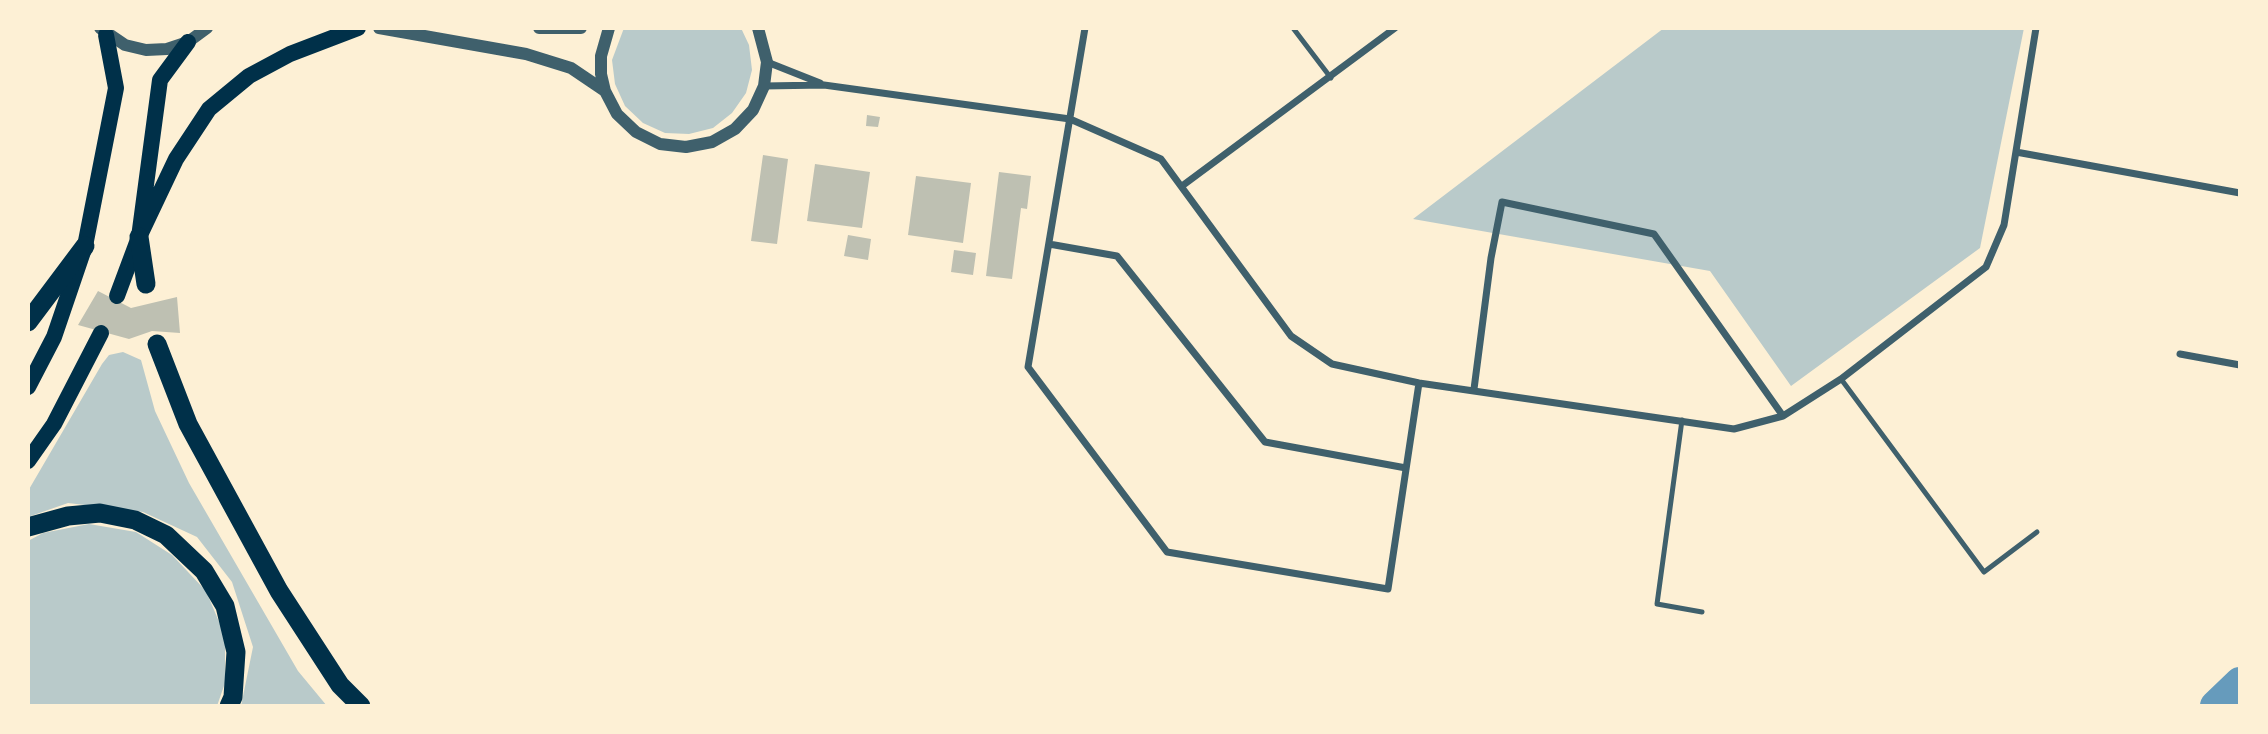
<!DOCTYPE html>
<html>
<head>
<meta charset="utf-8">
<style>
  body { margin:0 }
  #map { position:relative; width:2268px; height:734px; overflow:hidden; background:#fdf0d5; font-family:Georgia,serif }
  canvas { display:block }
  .frame { position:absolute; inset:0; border:30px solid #fdf0d5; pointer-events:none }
</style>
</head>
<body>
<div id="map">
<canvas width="2268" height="734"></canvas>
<div class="frame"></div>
</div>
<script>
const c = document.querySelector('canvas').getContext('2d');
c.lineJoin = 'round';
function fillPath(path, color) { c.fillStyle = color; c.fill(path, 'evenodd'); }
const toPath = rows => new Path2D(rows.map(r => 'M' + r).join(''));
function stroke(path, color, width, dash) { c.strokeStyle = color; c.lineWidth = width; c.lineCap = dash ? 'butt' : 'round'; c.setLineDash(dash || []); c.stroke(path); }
fillPath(toPath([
  [624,28,741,28,749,45,752,70,746,93,732,113,713,128,689,134,665,133,643,123,625,106,615,84,612,60],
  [1664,28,2024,28,1980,248,1791,386,1710,271,1413,219],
  [123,352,141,360,155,411,189,483,298,671,327,706,241,706,253,647,232,582,197,537,143,512,68,503,28,517,28,491,102,364,109,355],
  [89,524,136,532,172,555,206,591,225,636,225,683,217,706,28,706,28,541,43,533]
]), '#b9caca');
stroke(toPath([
  [2216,706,2240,683]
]), '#669bbc', 32);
fillPath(toPath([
  [867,115,880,117,878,127,866,126],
  [763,155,788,159,777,244,751,241],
  [815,164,870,172,862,228,807,221],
  [999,172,1031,176,1027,209,1021,208,1012,279,986,276],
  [916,176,971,183,963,243,908,235],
  [848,235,871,239,868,260,844,256],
  [954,250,976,253,973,275,951,272],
  [98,291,131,308,177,297,180,333,152,331,129,339,78,325]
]), '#bec0b2');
stroke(toPath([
  [1293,28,1331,78],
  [1841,379,1984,572,2037,532],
  [1682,420,1657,604,1702,612]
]), '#3f606c', 5);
stroke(toPath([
  [1085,28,1028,367,1167,552,1388,589,1419,383],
  [767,62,820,83],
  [764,86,824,85,1070,119,1161,159,1291,336,1332,364,1419,383,1734,429,1783,416,1841,379,1986,267,2004,225,2036,28],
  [2016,152,2240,193],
  [1182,186,1395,28],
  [1049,244,1117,256,1265,442,1406,468],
  [2180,354,2240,365],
  [1474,389,1491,258,1502,202,1654,234,1783,416]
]), '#3f606c', 7);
stroke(toPath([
  [100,28,125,45,146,50,167,49,188,42,207,28],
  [379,28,526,54,571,68,605,91],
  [539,28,581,28],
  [609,28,601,56,601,74,605,91,617,114,636,132,660,144,686,147,712,142,735,129,753,110,764,86,767,62,758,28]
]), '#3f606c', 12);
stroke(toPath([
  [139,237,176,159,209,109,249,76,290,54,358,28],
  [117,296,139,237,160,80,188,42],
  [28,387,54,337,85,246,116,88,106,35],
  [28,461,54,424,101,333]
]), '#003049', 16);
stroke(toPath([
  [139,237,146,284],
  [28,322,85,246],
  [157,344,188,424,279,591,340,685,361,706],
  [28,527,68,516,100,513,135,520,166,535,204,571,225,606,236,652,233,697,229,706]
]), '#003049', 19);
</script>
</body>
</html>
